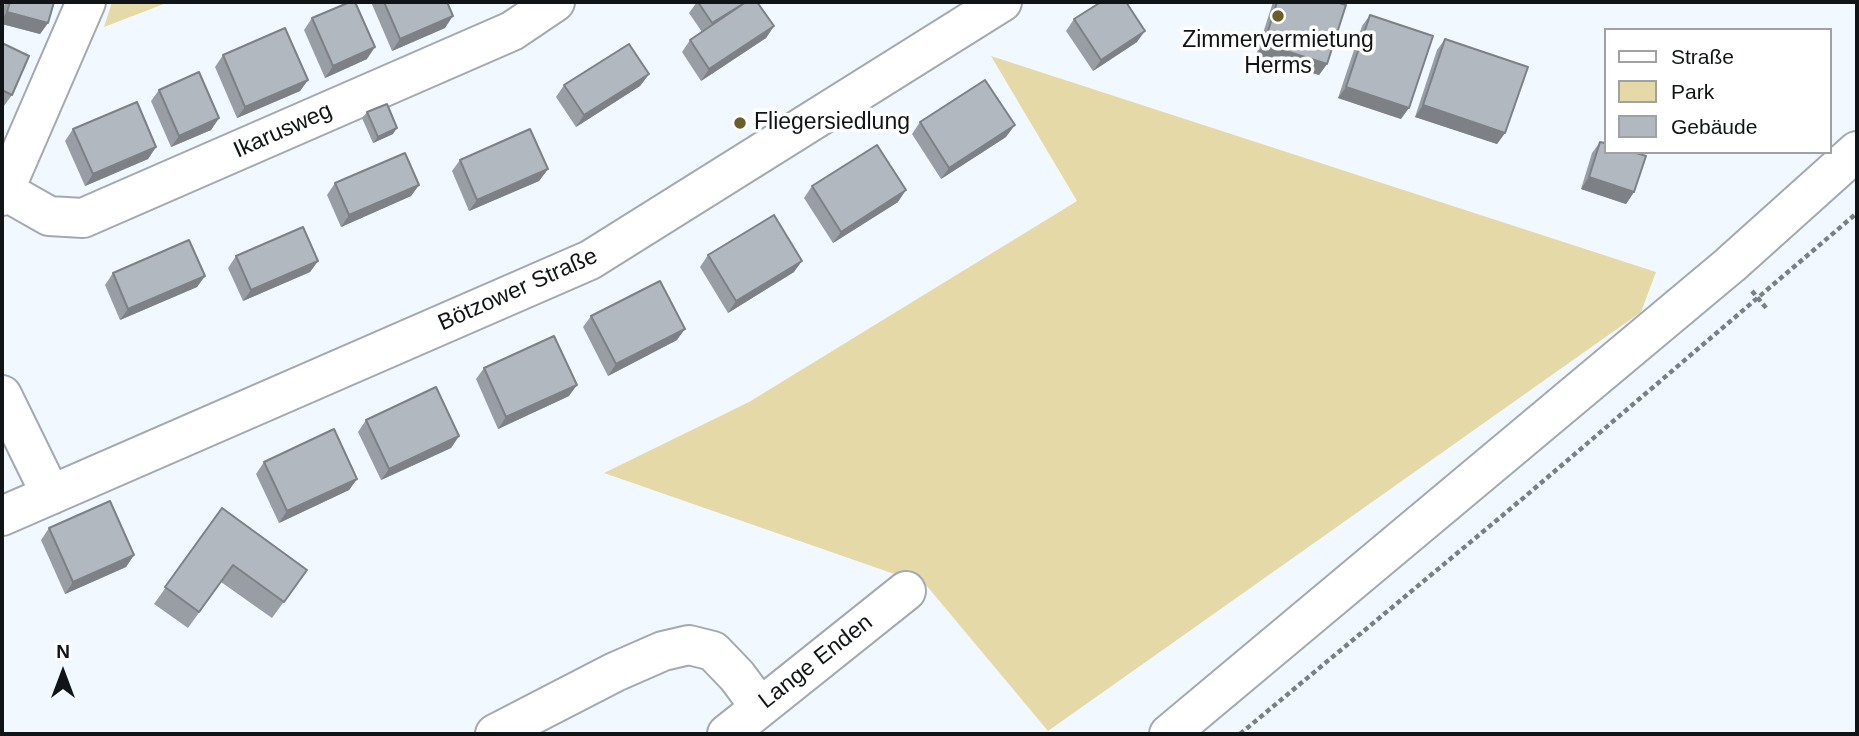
<!DOCTYPE html>
<html>
<head>
<meta charset="utf-8">
<style>
  body { margin:0 }
  #map { position:relative; width:1859px; height:736px; overflow:hidden; background:#f1f8ff; font-family:Arial,sans-serif }
  canvas { display:block }
  .frame { position:absolute; inset:0; border:4px solid #111416; pointer-events:none }
  .legend { position:absolute; left:1604px; top:28px; width:228px; height:126px; box-sizing:border-box; background:#fff; border:2px solid #a0a1a2; margin:0; padding:9px 12px; list-style:none; font-size:21px; color:#111416 }
  .legend li { display:flex; align-items:center; gap:14px; height:35px }
  .legend b { width:35px; border:2px solid #a0a1a2 }
  .north { position:absolute; left:28px; top:638px; width:70px; height:70px; -webkit-text-stroke:5px #fff; paint-order:stroke; rotate:0deg; font-size:19px; font-weight:700; line-height:28px; text-align:center; color:#111416 }
  .north::after { content:''; display:block; margin:auto; width:24px; height:32px; background:#111416; clip-path:polygon(50% 0,100% 100%,50% 72%,0 100%) }
</style>
</head>
<body>
<div id="map">
<canvas width="1859" height="736"></canvas>
<div class="frame"></div>
<ul class="legend">
<li><b style="height:9px;background:#fff"></b>Straße</li>
<li><b style="height:19px;background:#e5daa7"></b>Park</li>
<li><b style="height:19px;background:#b2b8bf"></b>Gebäude</li>
</ul>
<div class="north">N</div>
</div>
<script>
const c = document.querySelector('canvas').getContext('2d');
c.lineJoin = 'round';
function fillPath(path, color) { c.fillStyle = color; c.fill(path, 'evenodd'); }
const toPath = rows => new Path2D(rows.map(r => 'M' + r).join(''));
function stroke(path, color, width, dash) { c.strokeStyle = color; c.lineWidth = width; c.lineCap = dash ? 'butt' : 'round'; c.setLineDash(dash || []); c.stroke(path); }
function write(font, color, halo, rows, align = 'center') {
  c.font = font + ' Arial,sans-serif'; c.lineWidth = 7; c.setLineDash([]); c.textBaseline = 'middle'; c.strokeStyle = halo; c.fillStyle = color; for (const [text, x, y, turn = 0] of rows) {
    c.save(); c.translate(x, y); c.rotate((+turn || 0) * Math.PI / 180); c.textAlign = isNaN(turn) ? turn : align; if (halo) c.strokeText(text, 0, 0); c.fillText(text, 0, 0); c.restore();
  }
}
fillPath(toPath([
  [112,2,169,2,104,27],
  [991,56,1656,272,1641,312,1048,731,926,585,604,473,749,402,1077,201]
]), '#e5daa7');
const minor = toPath([
  [5,191,49,216,83,218,512,31,555,2],
  [2,196,86,2],
  [2,395,51,495],
  [2,516,590,260,1002,2],
  [495,734,615,672,663,651,689,645,713,651,737,676,760,707],
  [727,734,906,591]
]);
const secondary = toPath([
  [1169,734,1730,265,1857,151]
]);
stroke(minor, '#a3a9af', 42);
stroke(secondary, '#a3a9af', 42);
stroke(toPath([
  [1752,291,1767,309],
  [1240,734,1521,500,1857,213]
]), '#7a7f83', 4.5, [5, 3.5]);
stroke(minor, '#fff', 38);
stroke(secondary, '#fff', 38);
fillPath(toPath([
  [5,2,54,2,48,23,40,34,2,24,2,13],
  [371,2,447,2,445,28,392,51],
  [697,2,774,26,766,38,701,81,682,52,690,40,702,32,689,13],
  [1273,2,1336,2,1327,64,1319,75,1256,55],
  [1370,15,1401,119,1338,98,1362,26],
  [312,18,367,59,325,78,304,30],
  [1074,19,1137,42,1093,71,1066,31],
  [1445,39,1505,133,1497,144,1415,117,1437,50],
  [2,43,12,95,4,106,2,106],
  [223,55,308,80,300,91,237,118,215,67],
  [649,74,640,86,576,127,556,97,564,85],
  [159,90,219,118,211,130,171,147,151,101],
  [367,112,393,134,373,143,362,118],
  [920,122,1006,137,941,179,912,134],
  [73,129,156,147,148,159,85,186,65,141],
  [1600,142,1634,192,1626,204,1581,189,1592,153],
  [460,160,548,169,539,181,469,211,452,171],
  [335,183,419,185,411,196,341,227,327,195],
  [812,186,898,202,833,243,804,198],
  [708,255,794,272,728,313,700,267],
  [236,256,318,261,310,272,243,301,228,268],
  [113,273,205,276,197,287,120,320,105,285],
  [591,316,677,340,608,376,583,327],
  [484,368,569,396,498,429,476,379],
  [366,420,459,436,451,448,381,480,358,432],
  [264,462,357,479,349,490,279,523,256,474],
  [222,508,307,570,272,618,221,582,188,628,154,604],
  [49,528,134,555,126,567,65,594,41,540]
]), '#999ea4');
fillPath(toPath([
  [7,12,48,23,40,34,2,24,2,19],
  [453,16,445,28,392,51,400,39],
  [774,26,766,38,701,81,709,69],
  [1145,31,1137,42,1093,71,1101,60],
  [1264,44,1327,64,1319,75,1256,55],
  [375,47,367,59,325,78,333,66],
  [649,74,640,86,576,127,584,115],
  [308,80,300,91,237,118,245,107],
  [1346,87,1409,108,1401,119,1338,98],
  [1423,105,1505,133,1497,144,1415,117],
  [219,118,211,130,171,147,179,136],
  [1015,125,1006,137,941,179,949,168],
  [397,128,393,134,373,143,378,137],
  [156,147,148,159,85,186,93,174],
  [548,169,539,181,469,211,477,200],
  [1589,177,1634,192,1626,204,1581,189],
  [419,185,411,196,341,227,349,215],
  [906,190,898,202,833,243,841,232],
  [318,261,310,272,243,301,251,290],
  [802,261,794,272,728,313,736,301],
  [205,276,197,287,120,320,128,309],
  [685,329,677,340,608,376,616,364],
  [577,385,569,396,498,429,506,417],
  [459,436,451,448,381,480,389,469],
  [357,479,349,490,279,523,287,511],
  [134,555,126,567,65,594,73,582]
]), '#7d8186');
const building = toPath([
  [10,2,54,2,48,23,7,12,10,2],
  [350,2,355,2,375,47,333,66,312,18,350,2],
  [384,2,447,2,453,16,400,39,384,2],
  [698,2,746,2,712,23,698,2],
  [746,2,757,2,774,26,709,69,690,40,746,2],
  [1101,2,1126,2,1145,31,1101,60,1074,19,1101,2],
  [1277,2,1336,2,1346,5,1327,64,1264,44,1277,2],
  [1370,15,1433,36,1409,108,1346,87,1370,15],
  [285,28,308,80,245,107,223,55,285,28],
  [1445,39,1528,67,1505,133,1423,105,1445,39],
  [2,43,29,56,12,95,2,90,2,43],
  [629,44,649,74,584,115,564,85,629,44],
  [199,72,219,118,179,136,159,90,199,72],
  [985,80,1015,125,949,168,920,122,985,80],
  [137,102,156,147,93,174,73,129,137,102],
  [387,104,397,128,378,137,367,112,387,104],
  [530,129,548,169,477,200,460,160,530,129],
  [1600,142,1605,143,1605,152,1633,152,1646,156,1634,192,1589,177,1600,142],
  [877,145,906,190,841,232,812,186,877,145],
  [405,153,419,185,349,215,335,183,405,153],
  [774,215,802,261,736,301,708,255,774,215],
  [303,227,318,261,251,290,236,256,303,227],
  [189,240,205,276,128,309,113,273,189,240],
  [660,281,685,329,616,364,591,316,660,281],
  [554,336,577,385,506,417,484,368,554,336],
  [436,387,459,436,389,469,366,420,436,387],
  [334,429,357,479,287,511,264,462,334,429],
  [110,501,134,555,73,582,49,528,110,501],
  [222,508,307,570,284,602,233,565,199,612,165,587,222,508]
]);
fillPath(building, '#b2b8bf');
stroke(building, '#7d8186', 2);
for (const [x, y, r, color] of [
  [1278,16,7,"#6a5f2c"],
  [740,123,7,"#6a5f2c"]
]) { const dot = new Path2D(); dot.arc(x, y, r, 0, 2 * Math.PI); c.fillStyle = color; c.fill(dot); stroke(dot, '#fff', 2.5); }
write('23px', '#111416', '#fff', [
  ["Zimmervermietung",1278,41],
  ["Herms",1278,67],
  ["Fliegersiedlung",754,123,"left"]
]);
write('23px', '#111416', '#fff', [
  ["Ikarusweg",283,131,-24],
  ["Bötzower Straße",518,290,-24],
  ["Lange Enden",816,662,-38]
]);
</script>
</body>
</html>
